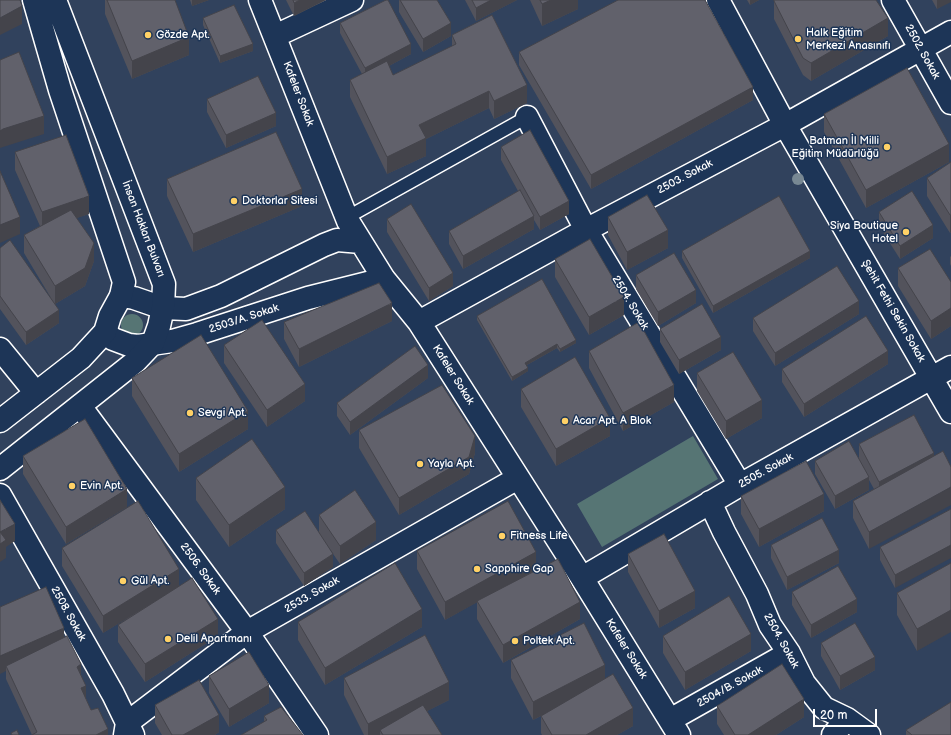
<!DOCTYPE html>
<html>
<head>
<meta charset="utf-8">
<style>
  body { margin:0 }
  #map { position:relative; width:951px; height:735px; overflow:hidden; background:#31425d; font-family:"Balsamiq Sans",sans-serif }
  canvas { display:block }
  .scale { position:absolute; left:813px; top:709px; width:64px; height:18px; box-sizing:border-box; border:2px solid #fff; border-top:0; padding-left:5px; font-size:12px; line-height:14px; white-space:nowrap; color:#fff; -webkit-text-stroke:3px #1d3557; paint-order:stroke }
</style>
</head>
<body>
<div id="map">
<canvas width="951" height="735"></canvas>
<div class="scale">20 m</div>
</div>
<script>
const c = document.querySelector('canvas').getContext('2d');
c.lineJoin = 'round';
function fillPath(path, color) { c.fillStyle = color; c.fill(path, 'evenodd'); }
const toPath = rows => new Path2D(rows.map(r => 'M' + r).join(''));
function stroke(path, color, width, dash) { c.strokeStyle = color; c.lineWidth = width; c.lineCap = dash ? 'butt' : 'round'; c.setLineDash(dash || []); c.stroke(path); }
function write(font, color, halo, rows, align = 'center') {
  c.font = font + ' "Balsamiq Sans",sans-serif'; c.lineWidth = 3; c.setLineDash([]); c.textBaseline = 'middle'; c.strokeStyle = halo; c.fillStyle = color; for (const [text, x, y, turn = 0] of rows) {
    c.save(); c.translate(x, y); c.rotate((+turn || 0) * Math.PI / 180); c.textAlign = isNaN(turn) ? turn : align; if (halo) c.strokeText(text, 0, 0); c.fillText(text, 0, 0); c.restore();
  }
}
fillPath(toPath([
  '121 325a11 11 0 1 1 22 0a11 11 0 1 1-22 0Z',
  [693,436,718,479,602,547,577,504]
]), '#567574');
const lane = toPath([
  [346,218,527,117]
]);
const street = toPath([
  [260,0,348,221,384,279,419,322,582,578,679,735],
  [718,0,785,125,951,412],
  [893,0,951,103],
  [275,36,352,0],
  [527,117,586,230,740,485],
  [121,296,134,298,163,308,186,309,221,296,324,245,337,240,361,242],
  [419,322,586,230,785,125,951,32],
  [105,332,113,339,129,345,138,346,172,341,197,334,308,298,384,279],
  [80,406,247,632,317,735],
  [0,495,113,694,133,735],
  [710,502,724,532,757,594,770,625,789,653,804,683,824,708,847,719,869,735],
  [582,578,740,485,951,367],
  [670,720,789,653],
  [125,735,127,723,247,632,518,478],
  [833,735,847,719]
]);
const secondary = toPath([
  [0,349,36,393],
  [0,421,81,358,105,332,110,316,121,296,124,282,60,90,34,0],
  [0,469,135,362,153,343,159,326,163,308,164,284,55,0]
]);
stroke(lane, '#fff', 15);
stroke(street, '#fff', 25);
stroke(secondary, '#fff', 25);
stroke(lane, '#1d3557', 12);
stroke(street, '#1d3557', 22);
stroke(secondary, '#1d3557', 22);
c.fillStyle = '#788893';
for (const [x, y] of [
  [798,179]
]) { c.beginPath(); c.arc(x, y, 6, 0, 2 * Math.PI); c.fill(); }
fillPath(toPath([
  [105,0,107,0,189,55,132,79,105,14],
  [190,0,209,0,192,6],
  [286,0,326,0,294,16],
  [399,0,437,0,451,36,423,52,399,12],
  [465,0,517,0,476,21],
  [530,0,578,0,578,9,542,26],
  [747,0,759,0,750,5],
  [932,0,951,0,937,9],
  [774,1,888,36,811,81,803,75,774,19],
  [203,18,253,51,220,63,203,25],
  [340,23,411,54,389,66,393,75,452,47,452,35,527,103,494,119,489,108,426,139,426,156,387,174,350,97,350,80,362,74,340,33],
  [519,52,753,100,591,189,519,65],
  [207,99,276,126,226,148,207,112],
  [824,114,949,162,866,208,824,132],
  [501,147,569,214,540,230,534,220,534,229,463,269,449,244,449,231,518,191,501,160],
  [15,152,89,214,76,218,94,261,85,286,55,304,59,323,26,345,0,309,0,248,51,298,24,253,24,235,40,226,15,170],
  [951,162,951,232,950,233,927,196,927,178],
  [167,179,302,206,193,252,167,196],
  [879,212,933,238,900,259,879,226],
  [608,217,668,248,627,270,608,235],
  [387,219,453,286,429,301,387,232],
  [682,251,810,258,713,313,682,258],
  [951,256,951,266,950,264,950,257],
  [555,259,624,315,589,335,555,277],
  [898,268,951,282,951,326,931,339,898,286],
  [636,275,696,303,658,326,636,289],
  [859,314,775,366,753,331,753,318],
  [477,316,576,343,560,352,557,348,527,365,528,371,512,381,477,320],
  [392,321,299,367,284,339,284,322],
  [660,329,721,350,679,374,660,342],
  [224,345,305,401,267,427,224,363],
  [589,351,674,402,623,431,589,368],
  [888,364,804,417,782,382,782,369],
  [697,373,762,418,726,439,697,391],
  [132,378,248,429,179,472,132,396],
  [428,378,350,435,337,416,337,403],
  [521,389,610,436,556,466,521,407],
  [914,415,869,549,853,518,853,501,874,489,869,480,869,490,835,509,815,474,815,461,859,459,859,444],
  [359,430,475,453,469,474,399,515,359,448],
  [23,456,127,507,66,544,23,474],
  [196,478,285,509,229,547,196,500],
  [741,496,824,511,759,547,741,514],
  [951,509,895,588,880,560,880,547],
  [319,515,376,540,340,564,327,545,333,567,304,586,276,543,276,530,319,532],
  [771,545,839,563,787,590,771,558],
  [62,548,179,586,218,636,145,682,118,642,118,625,129,617,103,633,62,566],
  [417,551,536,570,580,619,503,663,477,619,477,602,445,620,417,569],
  [628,554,695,608,659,628,628,572],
  [951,563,917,651,897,615,897,593],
  [792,592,857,612,811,638,792,605],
  [0,607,64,638,81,675,86,699,91,710,108,735,32,735,6,679,6,671],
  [298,622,422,627,325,685,298,640],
  [663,636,751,651,685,690,663,653],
  [821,643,875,670,840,690,821,656],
  [511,660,605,679,633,726,617,735,542,735,541,733,541,716,533,720,511,678],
  [209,676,269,703,229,727,209,693],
  [344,678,449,700,427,711,442,735,364,735,344,695],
  [155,705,219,732,215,735,162,735,155,723],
  [717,706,804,717,776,735,724,735,717,724],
  [264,716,303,735,264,721],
  [906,730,951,735,906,735]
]), '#53535c');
fillPath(toPath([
  [192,0,209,0,192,6],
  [300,0,326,0,294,16,294,3],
  [491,0,517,0,476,21,476,8],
  [551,0,578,0,578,9,542,26,542,4],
  [750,0,759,0,750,5],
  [937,0,951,0,951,2,937,9],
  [22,6,22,24,0,35,0,18],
  [888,18,888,36,811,81,811,63],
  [451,23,451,36,423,52,423,39],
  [189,37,189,55,132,79,132,61],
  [253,44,253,51,220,63,220,56],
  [411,44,411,54,365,79,365,68],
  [527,85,527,103,494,119,494,101],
  [753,87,753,100,591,189,591,175],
  [489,91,489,108,426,139,426,156,387,174,387,157,419,125],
  [276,113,276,126,226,148,226,135],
  [44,116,44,134,3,147,0,148,0,131,3,129],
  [949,144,949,162,866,208,866,190],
  [302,189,302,206,193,252,193,234],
  [89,196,89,214,42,230,42,212],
  [569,201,569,214,540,230,540,217],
  [950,215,951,215,951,232,950,233],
  [534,216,534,229,463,269,463,256],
  [20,217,20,234,0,243,0,225],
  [933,225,933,238,900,259,900,246],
  [668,230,668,248,627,270,627,252],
  [94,243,94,261,85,286,55,304,55,286],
  [810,251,810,258,713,313,713,306],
  [453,273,453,286,429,301,429,288],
  [696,290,696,303,658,326,658,312],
  [624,297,624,315,589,335,589,317],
  [859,301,859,314,775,366,775,353],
  [392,303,392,321,299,367,299,349],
  [951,308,951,326,931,339,931,321],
  [59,310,59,323,26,345,26,332],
  [721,337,721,350,679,374,679,360],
  [576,340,576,343,560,352,560,349],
  [557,344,557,348,525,366,525,363],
  [888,351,888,364,804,417,804,404],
  [428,365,428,378,350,435,350,422],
  [528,368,528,371,512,381,512,377],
  [305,384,305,401,267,427,267,410],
  [674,385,674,402,623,431,623,413],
  [762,400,762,418,726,439,726,421],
  [248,411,248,429,179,472,179,454],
  [610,418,610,436,556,466,556,449],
  [475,436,475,453,469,474,399,515,399,498],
  [934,453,934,470,879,500,879,482],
  [869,477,869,490,835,509,835,496],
  [285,487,285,509,229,547,229,525],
  [951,487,951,505,869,549,869,532],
  [127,489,127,507,66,544,66,527],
  [824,494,824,511,759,547,759,529],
  [376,522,376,540,340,564,340,546],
  [15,524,15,541,6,547,6,558,0,562,0,532],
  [951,545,951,558,895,588,895,575],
  [839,550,839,563,787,590,787,577],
  [536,552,536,570,445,620,445,602],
  [333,554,333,567,304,586,304,573],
  [179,569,179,587,103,633,103,616],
  [695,591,695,608,659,628,659,611],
  [857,599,857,612,811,638,811,625],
  [580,602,580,619,503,663,503,645],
  [422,609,422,627,325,685,325,668],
  [951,610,951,632,917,651,917,629],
  [218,619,218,636,145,682,145,664],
  [64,628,64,646,6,666,6,671,0,674,0,656],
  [751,634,751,651,685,690,685,672],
  [875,657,875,670,840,690,840,676],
  [81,664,81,677,77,667],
  [605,665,605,683,533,720,533,702],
  [449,682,449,700,382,734,380,730,380,735,368,735,368,724],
  [269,685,269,703,229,727,229,709],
  [86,686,86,699,81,702,81,688],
  [804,699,804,717,776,735,748,735],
  [633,708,633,726,617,735,586,735],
  [219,715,219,732,215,735,183,735],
  [108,729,108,735,96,735]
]), '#44444b');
const building = toPath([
  [0,0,20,0,22,6,0,18,0,0],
  [107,0,175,0,189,37,132,61,107,0],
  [293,0,300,0,294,3,293,0],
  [386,0,388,0,411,44,365,68,340,23,386,0],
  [400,0,437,0,451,23,423,39,400,0],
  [472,0,491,0,476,8,472,0],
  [540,0,551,0,542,4,540,0],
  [618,0,705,0,753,87,591,175,519,52,618,0],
  [774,0,876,0,888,18,811,63,803,58,774,1,774,0],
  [234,5,253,44,220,56,203,18,234,5],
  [492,15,527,85,494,101,489,91,419,125,426,138,387,157,350,80,387,61,393,75,456,44,452,35,492,15],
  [19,52,44,116,3,129,0,131,0,60,19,52],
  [907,68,949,144,866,190,824,114,907,68],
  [258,76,276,113,226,135,207,99,258,76],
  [530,130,569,201,540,217,501,147,530,130],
  [276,132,302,189,193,234,167,179,276,132],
  [66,135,89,196,42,212,15,152,66,135],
  [951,162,951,215,950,215,927,178,951,162],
  [0,171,20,217,0,225,0,171],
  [520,190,534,216,463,256,449,231,520,190],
  [912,191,933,225,900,246,879,212,912,191],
  [647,195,668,230,627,252,608,217,647,195],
  [779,196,810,251,713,306,682,251,779,196],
  [411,204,453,273,429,288,387,219,411,204],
  [71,210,94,243,85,268,55,286,24,235,71,210],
  [590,239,624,297,589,317,555,259,590,239],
  [10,240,59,310,26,332,0,296,0,248,10,240],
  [930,249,951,282,951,308,931,321,898,268,930,249],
  [674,253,696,290,658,312,636,275,674,253],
  [837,266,859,301,775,353,753,318,837,266],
  [542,279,576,340,560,349,557,344,525,363,528,368,512,377,477,316,542,279],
  [379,283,392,303,299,349,284,322,379,283],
  [702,304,721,337,679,360,660,329,702,304],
  [866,316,888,351,804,404,782,369,866,316],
  [262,320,305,384,267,410,224,345,262,320],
  [639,322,674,385,623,413,589,351,639,322],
  [201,335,248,411,179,454,132,378,201,335],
  [415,346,428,365,350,422,337,403,415,346],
  [733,352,762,400,726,421,697,373,733,352],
  [575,357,610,418,556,449,521,389,575,357],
  [442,385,475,436,469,457,399,498,359,430,442,385],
  [914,415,934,453,879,482,859,444,914,415],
  [85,419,127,489,66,527,23,456,85,419],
  [252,439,285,487,229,525,196,478,252,439],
  [849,441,869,477,835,496,815,461,849,441],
  [943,451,951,467,951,487,869,532,853,501,943,451],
  [806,461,824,494,759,529,741,496,806,461],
  [355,490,376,522,340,546,319,515,355,490],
  [0,500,15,524,0,532,0,500],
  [138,501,179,569,103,616,62,548,138,501],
  [508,501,536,552,445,602,417,551,508,501],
  [951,509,951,545,895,575,880,547,951,509],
  [305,511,333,554,304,573,276,530,305,511],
  [822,518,839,550,787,577,771,545,822,518],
  [0,532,6,540,0,544,0,532],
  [664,534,695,591,659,611,628,554,664,534],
  [558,559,580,602,503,645,477,601,558,559],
  [395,563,422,609,325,668,298,622,395,563],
  [951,563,951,610,917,629,897,593,951,563],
  [838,566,857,599,811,625,792,592,838,566],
  [192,578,218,619,145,664,118,625,192,578],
  [46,587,64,628,0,656,0,607,46,587],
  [729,596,751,634,685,672,663,636,729,596],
  [584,623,605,665,533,702,511,660,584,623],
  [855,623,875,657,840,676,821,643,855,623],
  [425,635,449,682,368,724,344,678,425,635],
  [67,636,81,664,77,667,86,686,81,688,91,710,98,708,108,729,96,735,32,735,37,732,6,666,67,636],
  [249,652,269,685,229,709,209,676,249,652],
  [782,664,804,699,748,735,735,735,717,706,782,664],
  [613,674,633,708,586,735,552,735,541,716,613,674],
  [199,680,219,715,183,735,172,735,155,705,199,680],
  [951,702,951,735,912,735,906,730,951,702],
  [423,705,442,735,383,735,380,730,423,705],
  [281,707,303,735,241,735,267,720,264,716,281,707],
  [17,730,19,735,12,735,11,733,17,730]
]);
fillPath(building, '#61616b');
stroke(building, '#44444b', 1);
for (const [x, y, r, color] of [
  [148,35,4,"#ffd166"],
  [798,39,4,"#ffd166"],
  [887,147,4,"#ffd166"],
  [234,201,4,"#ffd166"],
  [906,232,4,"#ffd166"],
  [190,413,4,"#ffd166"],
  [565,421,4,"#ffd166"],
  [420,464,4,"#ffd166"],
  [72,486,4,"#ffd166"],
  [502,536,4,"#ffd166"],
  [477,569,4,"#ffd166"],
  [123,581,4,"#ffd166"],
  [168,639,4,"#ffd166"],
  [515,641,4,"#ffd166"]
]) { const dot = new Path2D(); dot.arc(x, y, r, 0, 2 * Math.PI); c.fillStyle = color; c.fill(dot); stroke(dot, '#1d3557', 1.5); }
write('11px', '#fff', '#1d3557', [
  ["Halk Eğitim",806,33],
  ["Merkezi Anasınıfı",806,46],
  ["Gözde Apt.",156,35],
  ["Batman İl Milli",879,141,"right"],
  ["Eğitim Müdürlüğü",879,154,"right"],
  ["Doktorlar Sitesi",242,201],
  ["Siya Boutique",898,226,"right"],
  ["Hotel",898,239,"right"],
  ["Sevgi Apt.",198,413],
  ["Acar Apt. A Blok",573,421],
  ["Yayla Apt.",428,464],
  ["Evin Apt.",80,486],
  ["Fitness Life",510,536],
  ["Sapphire Gap",485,569],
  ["Gül Apt.",131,581],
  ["Delil Apartmanı",176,639],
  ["Poltek Apt.",523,641]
], 'left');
write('11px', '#fff', '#1d3557', [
  ["2502. Sokak",922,52,61],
  ["Kafeler Sokak",298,94,69],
  ["2503. Sokak",685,177,-28],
  ["İnsan Hakları Bulvarı",143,229,69],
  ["2504. Sokak",630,303,59],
  ["Şehit Fethi Sekin Sokak",893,311,60],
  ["2503/A. Sokak",244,319,-18],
  ["Kafeler Sokak",453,375,58],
  ["2505. Sokak",766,471,-29],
  ["2506. Sokak",200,569,54],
  ["2533. Sokak",312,595,-30],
  ["2508. Sokak",68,614,61],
  ["2504. Sokak",781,641,61],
  ["Kafeler Sokak",626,649,58],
  ["2504/B. Sokak",730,687,-29]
]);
</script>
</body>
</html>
